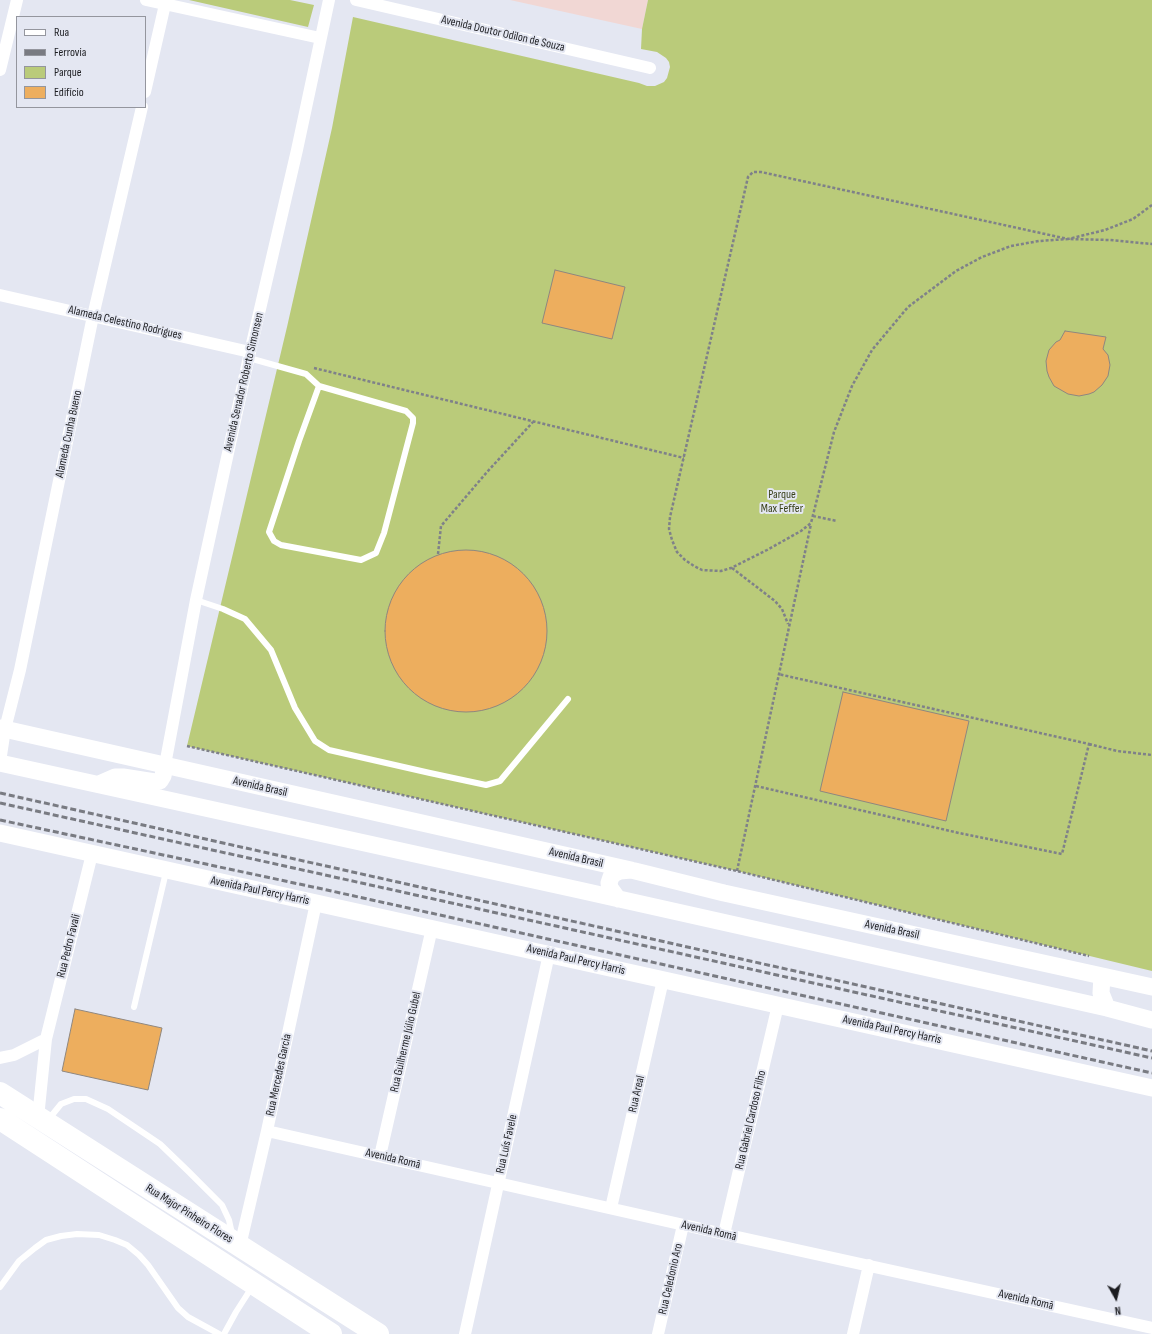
<!DOCTYPE html>
<html>
<head>
<meta charset="utf-8">
<style>
  body { margin:0 }
  #map { position:relative; width:1152px; height:1334px; overflow:hidden; background:#e4e7f2; font-family:"Sofia Sans Condensed",sans-serif }
  canvas { display:block }
  .legend { position:absolute; left:16px; top:16px; width:130px; height:92px; box-sizing:border-box; background:#e4e7f2; border:1px solid #94969e; margin:0; padding:5px 7px; list-style:none; font-size:12px; color:#1c1d21 }
  .legend li { display:flex; align-items:center; gap:8px; height:20px }
  .legend b { width:20px; border:1px solid #94969e }
  .north { position:absolute; left:1096px; top:1278px; width:40px; height:40px; -webkit-text-stroke:3px #e4e7f2; paint-order:stroke; rotate:172deg; font-size:11px; font-weight:700; line-height:16px; text-align:center; color:#1c1d21 }
  .north::after { content:''; display:block; margin:auto; width:14px; height:18px; background:#1c1d21; clip-path:polygon(50% 0,100% 100%,50% 72%,0 100%) }
</style>
</head>
<body>
<div id="map">
<canvas width="1152" height="1334"></canvas>
<ul class="legend">
<li><b style="height:5px;background:#fff"></b>Rua</li>
<li><b style="height:5px;background:#797b82"></b>Ferrovia</li>
<li><b style="height:11px;background:#bacb7a"></b>Parque</li>
<li><b style="height:11px;background:#edae5e"></b>Edifício</li>
</ul>
<div class="north">N</div>
</div>
<script>
const c = document.querySelector('canvas').getContext('2d');
c.lineJoin = 'round';
function fillPath(path, color) { c.fillStyle = color; c.fill(path, 'evenodd'); }
const toPath = rows => new Path2D(rows.map(r => 'M' + r).join(''));
function stroke(path, color, width, dash) { c.strokeStyle = color; c.lineWidth = width; c.lineCap = dash ? 'butt' : 'round'; c.setLineDash(dash || []); c.stroke(path); }
function write(font, color, halo, rows, align = 'center') {
  c.font = font + ' "Sofia Sans Condensed",sans-serif'; c.lineWidth = 4; c.setLineDash([]); c.textBaseline = 'middle'; c.strokeStyle = halo; c.fillStyle = color; for (const [text, x, y, turn = 0] of rows) {
    c.save(); c.translate(x, y); c.rotate((+turn || 0) * Math.PI / 180); c.textAlign = isNaN(turn) ? turn : align; if (halo) c.strokeText(text, 0, 0); c.fillText(text, 0, 0); c.restore();
  }
}
fillPath(toPath([
  [510,0,648,0,642,29]
]), '#f1d7d4');
fillPath(toPath([
  [189,0,290,0,314,5,308,27],
  [648,0,1152,0,1152,971,737,871,187,746,287,327,332,128,353,17,639,83,647,86,655,86,664,82,667,78,670,67,669,62,666,58,657,52,641,49,642,29]
]), '#bacb7a');
const building = toPath([
  [555,270,625,287,612,339,542,323,555,270],
  [1065,331,1106,337,1103,349,1108,355,1110,365,1108,376,1102,385,1094,392,1089,394,1079,396,1068,394,1054,386,1049,377,1047,371,1046,361,1049,350,1056,342,1060,340,1065,331],
  '385 631a81 81 0 1 1 162 0a81 81 0 1 1-162 0Z',
  [843,692,969,721,946,821,820,791,843,692],
  [75,1009,162,1028,148,1090,62,1071,75,1009]
]);
fillPath(building, '#edae5e');
stroke(building, '#8f877f', 1);
stroke(toPath([
  [1152,205,1133,219,1105,230,1068,239,761,172,753,172,748,177,670,517,669,529,672,540,677,552,685,560,694,566,702,570,721,571,731,568,767,550,801,531,811,523,834,432,852,386,872,350,908,307,956,271,982,257,1011,246,1039,241,1068,239,1110,240,1152,244],
  [314,368,684,458],
  [813,516,837,521],
  [438,554,441,526,487,472,533,422],
  [732,568,775,601,782,609,788,624],
  [1089,744,1117,751,1152,755],
  [187,746,737,871,1089,956],
  [756,786,959,833,1062,854,1089,744,778,674],
  [737,871,811,524]
]), '#7f8189', 2.5, [3, 2]);
stroke(toPath([
  [249,358,306,374,319,386],
  [319,386,406,411,413,418,413,423,384,533,376,553,361,560,281,545,274,541,269,532,299,441,319,386],
  [196,600,223,609,245,619,271,650,295,708,315,741,329,750,430,773,486,785,500,781,568,699],
  [134,1007,166,872],
  [48,1120,61,1104,74,1099,86,1099,108,1109,160,1144,189,1172,222,1205,229,1220,232,1234],
  [0,1287,19,1261,35,1248,46,1240,61,1236,77,1234,99,1235,115,1240,127,1245,139,1255,148,1265,178,1308,188,1317,219,1334],
  [224,1334,236,1312,252,1287]
]), '#fff', 6);
stroke(toPath([
  [146,0,320,38],
  [356,0,650,68],
  [0,70,17,0],
  [145,92,166,0],
  [0,295,250,352],
  [0,762,5,729,20,670,93,316,142,107],
  [165,765,196,600,250,352,297,150,329,0],
  [0,1058,14,1055,46,1039],
  [38,1118,46,1039,92,854],
  [267,1131,724,1234,1152,1328],
  [380,1156,432,928],
  [611,1208,663,980],
  [724,1234,778,1005],
  [240,1246,267,1131,316,903],
  [465,1334,549,954],
  [658,1334,683,1225],
  [853,1334,869,1265]
]), '#fff', 12);
stroke(toPath([
  [0,728,631,870,724,893,1152,987],
  [0,763,579,890,1107,1008,1152,1020],
  [99,784,115,777,123,777,155,782,160,781,163,776,165,765],
  [0,833,1152,1088],
  [618,899,610,888,609,883,611,877,615,873,620,871,631,870],
  [1102,976,1101,993,1107,1008]
]), '#fff', 17);
stroke(toPath([
  [0,1093,378,1334],
  [0,1119,331,1334]
]), '#fff', 22);
stroke(toPath([
  [0,793,1152,1051],
  [0,803,1152,1058],
  [0,820,327,890,1152,1073]
]), '#797b82', 3, [6, 3]);
write('12px', '#1c1d21', '#e4e7f2', [
  ["Avenida Doutor Odilon de Souza",503,34,13],
  ["Alameda Celestino Rodrigues",125,323,13],
  ["Avenida Senador Roberto Simonsen",244,382,-77],
  ["Alameda Cunha Bueno",69,434,-78],
  ["Avenida Brasil",260,787,13],
  ["Avenida Brasil",576,858,13],
  ["Avenida Paul Percy Harris",260,891,12],
  ["Avenida Brasil",892,930,12],
  ["Rua Pedro Favali",69,946,-76],
  ["Avenida Paul Percy Harris",576,960,13],
  ["Avenida Paul Percy Harris",892,1030,12],
  ["Rua Guilherme Júlio Gubel",406,1042,-77],
  ["Rua Mercedes Garcia",279,1075,-78],
  ["Rua Areal",637,1094,-77],
  ["Rua Gabriel Cardoso Filho",751,1120,-77],
  ["Rua Luís Favele",507,1144,-77],
  ["Avenida Romã",393,1159,13],
  ["Rua Major Pinheiro Flores",189,1214,32],
  ["Avenida Romã",709,1231,13],
  ["Rua Celedonio Aro",671,1279,-77],
  ["Avenida Romã",1026,1300,13]
]);
write('12px', '#39411a', '#e4e7f2', [
  ["Parque",782,495],
  ["Max Feffer",782,509]
]);
</script>
</body>
</html>
